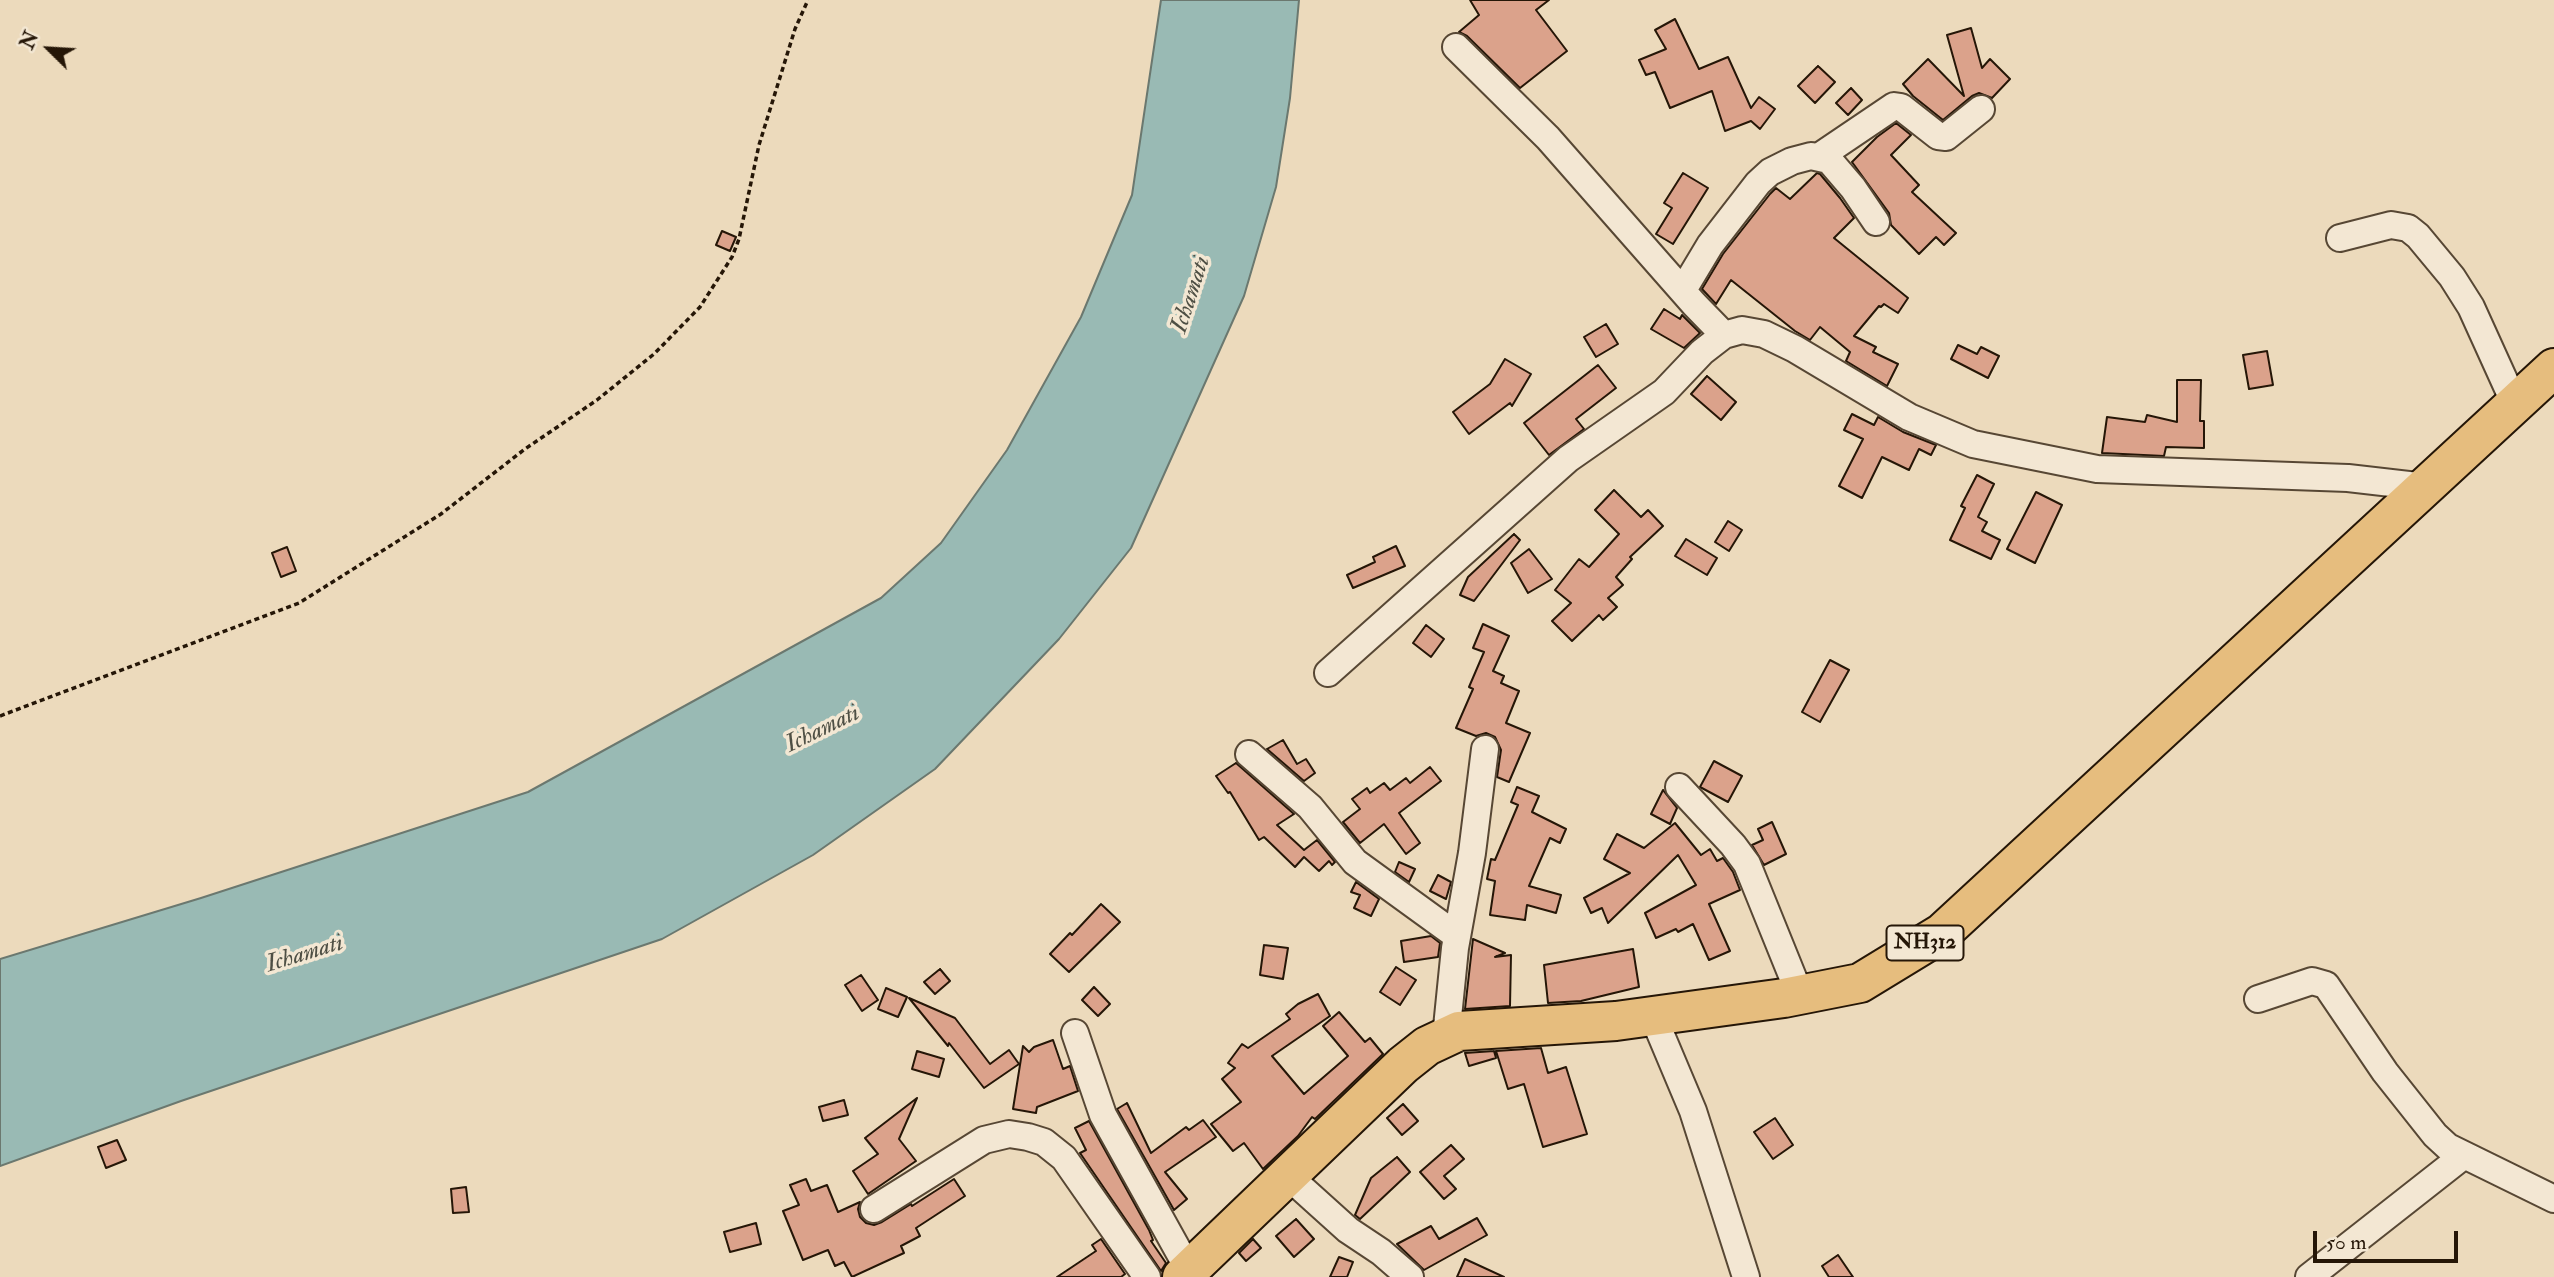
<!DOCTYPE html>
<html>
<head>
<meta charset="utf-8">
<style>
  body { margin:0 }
  #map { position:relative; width:2554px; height:1277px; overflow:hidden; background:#ecdabc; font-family:"IM FELL Double Pica",serif }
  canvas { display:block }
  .north { position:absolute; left:14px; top:14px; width:70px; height:70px; -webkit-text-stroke:5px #f3e7d3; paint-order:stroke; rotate:294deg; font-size:19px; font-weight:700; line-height:28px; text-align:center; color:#251607 }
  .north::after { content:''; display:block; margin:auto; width:24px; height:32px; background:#251607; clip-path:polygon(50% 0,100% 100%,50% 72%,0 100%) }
  .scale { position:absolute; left:2313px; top:1231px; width:145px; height:32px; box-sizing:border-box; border:4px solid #251607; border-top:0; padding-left:9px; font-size:21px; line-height:24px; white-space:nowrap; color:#251607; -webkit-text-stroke:5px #f3e7d3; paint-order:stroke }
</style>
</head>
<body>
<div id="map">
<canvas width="2554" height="1277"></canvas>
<div class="north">N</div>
<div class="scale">50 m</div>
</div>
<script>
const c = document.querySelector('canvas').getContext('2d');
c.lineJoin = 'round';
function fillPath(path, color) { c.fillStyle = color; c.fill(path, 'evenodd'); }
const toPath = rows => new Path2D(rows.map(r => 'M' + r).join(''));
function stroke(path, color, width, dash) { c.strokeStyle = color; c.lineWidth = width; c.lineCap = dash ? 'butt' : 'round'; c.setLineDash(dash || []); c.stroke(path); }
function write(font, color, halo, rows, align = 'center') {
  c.font = font + ' "IM FELL Double Pica",serif'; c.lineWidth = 7; c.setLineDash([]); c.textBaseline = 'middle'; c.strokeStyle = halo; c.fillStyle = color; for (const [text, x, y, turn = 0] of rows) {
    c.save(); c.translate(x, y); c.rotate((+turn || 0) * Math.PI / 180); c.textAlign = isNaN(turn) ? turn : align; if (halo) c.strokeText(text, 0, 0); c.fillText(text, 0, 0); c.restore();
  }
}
const water = toPath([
  [1161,0,1299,0,1290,98,1276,187,1244,296,1131,548,1059,639,935,769,813,855,662,939,181,1101,0,1166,0,959,201,898,528,792,881,598,941,543,1007,450,1081,317,1132,195,1161,0]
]);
fillPath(water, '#99bab4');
stroke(water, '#6b786f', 2);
const building = toPath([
  [1470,0,1549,0,1536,10,1567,51,1520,88,1467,36,1459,32,1479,15,1470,0],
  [1675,19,1699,69,1728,57,1751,108,1759,97,1775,109,1760,129,1751,121,1725,131,1712,91,1670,108,1655,72,1646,75,1639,60,1666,49,1655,30,1675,19],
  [1971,28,1982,68,1990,59,2010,79,1992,98,1979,93,1972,96,1943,120,1913,96,1903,84,1928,59,1964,96,1947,35,1971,28],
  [1818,66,1835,82,1815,103,1798,86,1818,66],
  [1851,88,1862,100,1848,115,1836,103,1851,88],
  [1896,123,1911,135,1891,155,1919,185,1912,192,1956,233,1944,245,1936,237,1919,254,1891,225,1889,213,1852,162,1877,137,1896,123],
  [1683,173,1708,188,1673,244,1656,234,1672,208,1664,203,1683,173],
  [1817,173,1820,174,1840,198,1854,218,1834,238,1908,298,1898,313,1884,304,1881,307,1879,306,1854,336,1876,347,1873,352,1898,364,1887,386,1846,361,1850,352,1820,327,1810,340,1795,331,1731,280,1716,304,1702,289,1723,254,1770,194,1776,188,1790,199,1817,173],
  [722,231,736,237,730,251,716,245,722,231],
  [1664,309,1680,319,1682,315,1700,333,1684,348,1651,329,1664,309],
  [1606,324,1618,344,1596,357,1584,337,1606,324],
  [1958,345,1977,354,1981,347,1999,356,1988,378,1951,359,1958,345],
  [2267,351,2273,385,2249,389,2243,355,2267,351],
  [1505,359,1531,374,1512,406,1510,403,1469,434,1453,412,1490,384,1505,359],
  [1598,365,1616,388,1576,419,1584,429,1549,455,1524,423,1598,365],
  [1707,376,1736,402,1721,420,1691,394,1707,376],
  [2177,380,2201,380,2200,421,2204,421,2204,448,2166,447,2164,456,2102,453,2107,417,2145,422,2147,415,2177,422,2177,380],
  [1852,414,1874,425,1878,417,1903,432,1936,445,1931,455,1919,449,1909,470,1882,457,1862,498,1839,486,1863,439,1844,430,1852,414],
  [1977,475,1994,484,1978,517,1987,522,1982,531,2000,540,1991,559,1950,540,1965,508,1961,506,1977,475],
  [1614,490,1641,517,1648,510,1663,526,1630,557,1632,559,1616,577,1623,585,1608,598,1617,607,1603,620,1599,615,1572,641,1552,621,1571,603,1555,590,1579,559,1589,567,1619,534,1595,510,1614,490],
  [2036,492,2062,505,2035,563,2007,549,2036,492],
  [1728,521,1742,530,1729,551,1715,542,1728,521],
  [1514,534,1520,540,1474,601,1460,595,1468,577,1514,534],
  [1686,539,1717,558,1707,575,1675,556,1686,539],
  [1396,546,1405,566,1353,588,1347,575,1375,562,1373,557,1396,546],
  [287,547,296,571,281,577,272,553,287,547],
  [1529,549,1552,579,1528,593,1511,563,1529,549],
  [1483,624,1509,636,1493,671,1504,676,1501,683,1519,691,1506,723,1530,733,1509,782,1497,777,1501,750,1495,737,1486,733,1476,736,1456,728,1473,689,1469,687,1484,652,1473,648,1483,624],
  [1426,625,1444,639,1431,657,1413,643,1426,625],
  [1830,660,1849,670,1820,722,1802,712,1830,660],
  [1283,740,1297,764,1306,759,1315,773,1304,781,1267,749,1283,740],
  [1714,761,1742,776,1728,802,1700,787,1714,761],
  [1236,763,1294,814,1277,825,1304,850,1317,840,1335,862,1332,865,1329,861,1319,871,1304,857,1295,867,1264,837,1259,840,1230,792,1228,793,1216,776,1236,763],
  [1430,767,1441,781,1399,813,1420,843,1406,854,1384,824,1360,843,1343,822,1360,809,1352,799,1367,788,1370,793,1384,783,1390,790,1406,778,1410,783,1430,767],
  [1517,787,1539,796,1532,812,1566,829,1560,843,1550,838,1529,886,1561,895,1556,913,1527,905,1525,920,1490,915,1495,881,1487,879,1491,859,1495,860,1518,805,1511,802,1517,787],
  [1663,790,1677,808,1670,824,1651,814,1663,790],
  [1772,822,1786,854,1764,865,1752,845,1763,840,1758,829,1772,822],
  [1675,823,1701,855,1710,849,1717,861,1723,858,1733,872,1740,890,1709,904,1730,951,1709,960,1693,924,1678,932,1676,929,1656,938,1645,913,1696,885,1678,855,1608,923,1602,908,1591,913,1584,898,1630,873,1604,859,1617,834,1644,848,1675,823],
  [1399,862,1415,869,1409,882,1395,872,1399,862],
  [1438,875,1451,882,1446,899,1430,891,1438,875],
  [1356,882,1379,899,1371,916,1354,908,1360,895,1351,892,1356,882],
  [1101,904,1120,922,1069,972,1050,954,1070,933,1072,935,1101,904],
  [1431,936,1440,943,1438,957,1404,962,1401,941,1431,936],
  [1473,939,1505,953,1495,957,1511,955,1510,1006,1465,1009,1473,939],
  [1264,945,1288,948,1283,979,1260,975,1264,945],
  [1633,949,1639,987,1581,1001,1548,1003,1544,965,1633,949],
  [1396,967,1416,980,1400,1005,1380,992,1396,967],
  [940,969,950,981,935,994,924,982,940,969],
  [861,975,878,1000,862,1011,845,985,861,975],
  [1094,987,1110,1004,1098,1016,1082,1000,1094,987],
  [886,988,907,997,898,1017,878,1009,886,988],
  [1318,994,1330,1016,1272,1056,1304,1094,1348,1056,1323,1026,1339,1012,1365,1042,1370,1038,1383,1054,1315,1119,1312,1117,1298,1136,1263,1169,1244,1143,1233,1151,1211,1124,1241,1102,1222,1079,1235,1068,1228,1063,1242,1044,1248,1048,1290,1019,1286,1014,1298,1004,1318,994],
  [909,998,955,1018,990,1064,1009,1050,1019,1064,984,1088,949,1043,948,1046,909,998],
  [1053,1040,1063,1069,1070,1066,1078,1091,1037,1107,1036,1113,1013,1109,1023,1046,1029,1052,1034,1047,1053,1040],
  [1541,1048,1548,1073,1566,1067,1587,1134,1543,1147,1524,1084,1508,1089,1496,1051,1541,1048],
  [917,1051,944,1059,939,1077,912,1069,917,1051],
  [1494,1051,1496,1058,1469,1066,1465,1053,1494,1051],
  [917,1098,899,1139,916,1161,868,1194,853,1171,878,1154,865,1138,917,1098],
  [844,1100,848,1115,823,1121,819,1107,844,1100],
  [1127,1103,1151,1153,1186,1127,1189,1130,1203,1120,1216,1137,1165,1172,1187,1199,1174,1210,1117,1109,1127,1103],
  [1403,1104,1418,1121,1402,1135,1387,1118,1403,1104],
  [1775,1118,1793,1145,1773,1159,1754,1132,1775,1118],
  [1089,1121,1149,1230,1153,1240,1151,1241,1166,1263,1161,1271,1080,1153,1086,1150,1075,1128,1089,1121],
  [117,1140,126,1160,106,1168,98,1147,117,1140],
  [1451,1145,1464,1159,1444,1176,1456,1189,1444,1199,1420,1172,1451,1145],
  [1397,1157,1410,1172,1360,1219,1355,1215,1371,1178,1397,1157],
  [806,1179,811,1191,827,1185,838,1212,860,1202,858,1209,860,1217,866,1223,874,1225,882,1222,911,1204,912,1206,954,1179,965,1196,916,1228,920,1236,901,1246,904,1253,852,1277,844,1262,835,1266,828,1250,803,1260,783,1211,799,1205,790,1185,806,1179],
  [466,1187,469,1212,453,1213,451,1189,466,1187],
  [1477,1218,1487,1235,1424,1270,1397,1244,1431,1226,1439,1239,1477,1218],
  [1296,1219,1314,1239,1294,1257,1276,1236,1296,1219],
  [756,1223,761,1244,730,1252,724,1232,756,1223],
  [1101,1239,1125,1274,1121,1277,1057,1277,1096,1251,1092,1245,1101,1239],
  [1253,1239,1261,1248,1246,1261,1239,1253,1253,1239],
  [1838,1255,1853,1277,1829,1277,1822,1266,1838,1255],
  [1339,1257,1353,1262,1347,1277,1330,1277,1339,1257],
  [1465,1259,1504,1277,1457,1277,1465,1259]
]);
fillPath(building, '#dba28b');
stroke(building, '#251607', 2);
const minor = toPath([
  [1456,47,1548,138,1694,304,1724,335],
  [1820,156,1894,106,1901,107,1938,136,1946,137,1981,109],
  [2340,238,2391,225,2408,228,2418,236,2452,277,2471,307,2515,404],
  [1683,290,1710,245,1758,183,1770,172,1792,161,1811,156,1829,160,1853,188,1876,222],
  [1328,673,1568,459,1664,392,1702,352,1724,335,1742,330,1764,334,1795,349,1909,417,1973,444,2097,469,2348,478,2426,487],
  [1249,754,1310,807,1355,862,1457,936],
  [1679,787,1733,845,1747,864,1800,995],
  [2258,999,2312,981,2326,985,2385,1072,2435,1135,2448,1147,2554,1199],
  [1653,1016,1693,1111,1746,1277],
  [1075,1033,1103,1115,1189,1270],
  [1446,1037,1455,948,1472,853,1485,749],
  [1287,1175,1348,1230,1381,1252,1410,1277],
  [874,1209,984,1140,1009,1134,1028,1137,1044,1142,1064,1158,1147,1277],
  [2309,1277,2463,1156]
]);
const highway = toPath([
  [1182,1277,1403,1065,1427,1046,1459,1031,1616,1021,1784,998,1860,983,1942,933,2554,368]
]);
stroke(minor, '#574734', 30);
stroke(highway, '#251607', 42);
stroke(toPath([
  [0,716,299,603,441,514,525,449,597,400,654,354,700,307,732,257,739,239,759,145,795,29,808,0]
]), '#251607', 3.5, [5, 3.5]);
stroke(minor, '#f3e7d3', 26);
stroke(highway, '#e6bd7e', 38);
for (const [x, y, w] of [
  [1925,943,77]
]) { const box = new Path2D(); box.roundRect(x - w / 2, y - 17.5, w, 35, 5); c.fillStyle = '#f3e7d3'; c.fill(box); stroke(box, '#251607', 2); }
write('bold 21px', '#251607', null, [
  ["NH312",1925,943]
]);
write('italic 24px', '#4e4f44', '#f3e7d3', [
  ["Ichamati",1192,295,-72],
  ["Ichamati",823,730,-26],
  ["Ichamati",305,955,-17]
]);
</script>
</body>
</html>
